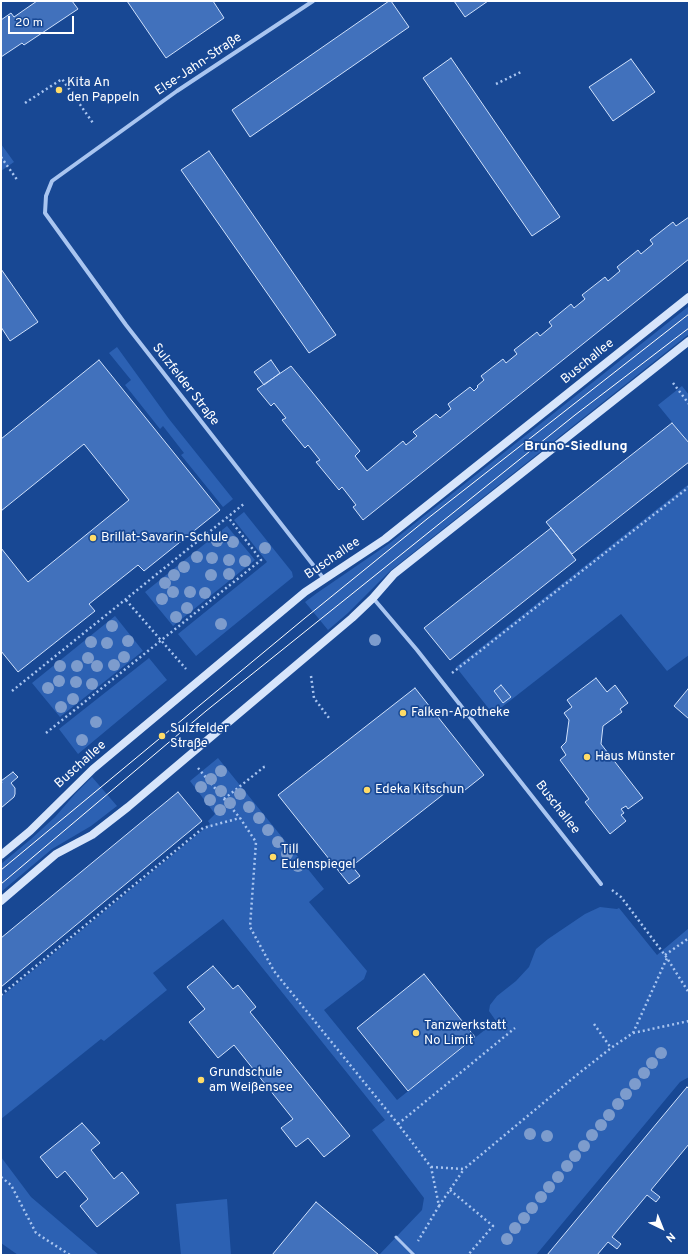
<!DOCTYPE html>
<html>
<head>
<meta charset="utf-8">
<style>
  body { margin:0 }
  #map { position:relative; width:690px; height:1256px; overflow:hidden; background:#184894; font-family:Overpass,sans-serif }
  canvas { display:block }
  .frame { position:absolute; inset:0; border:2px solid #fff; pointer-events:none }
  .north { position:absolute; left:642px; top:1208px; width:40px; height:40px; -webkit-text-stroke:3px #184894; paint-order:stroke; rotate:137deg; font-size:11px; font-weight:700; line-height:16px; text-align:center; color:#fff }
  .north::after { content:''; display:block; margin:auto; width:14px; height:18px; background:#fff; clip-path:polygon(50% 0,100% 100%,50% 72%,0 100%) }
  .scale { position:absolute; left:8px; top:16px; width:66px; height:18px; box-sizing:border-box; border:2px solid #fff; border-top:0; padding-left:5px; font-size:12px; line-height:14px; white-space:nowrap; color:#fff; -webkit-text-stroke:3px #184894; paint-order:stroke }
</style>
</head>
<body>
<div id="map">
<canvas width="690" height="1256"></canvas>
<div class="frame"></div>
<div class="north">N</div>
<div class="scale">20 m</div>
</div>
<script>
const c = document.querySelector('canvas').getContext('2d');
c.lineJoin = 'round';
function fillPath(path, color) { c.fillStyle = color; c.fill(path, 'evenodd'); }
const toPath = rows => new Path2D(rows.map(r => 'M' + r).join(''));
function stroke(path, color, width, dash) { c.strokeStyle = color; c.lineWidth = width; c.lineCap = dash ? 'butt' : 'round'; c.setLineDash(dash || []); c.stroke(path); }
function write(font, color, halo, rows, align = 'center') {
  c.font = font + ' Overpass,sans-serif'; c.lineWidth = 3.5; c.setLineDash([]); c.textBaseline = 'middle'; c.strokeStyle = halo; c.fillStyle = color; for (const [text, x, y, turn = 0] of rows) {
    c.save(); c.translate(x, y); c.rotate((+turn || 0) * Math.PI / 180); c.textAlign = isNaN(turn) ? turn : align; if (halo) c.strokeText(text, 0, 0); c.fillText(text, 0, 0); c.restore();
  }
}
fillPath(toPath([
  [1,144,14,162,1,171],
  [689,306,689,334,390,571,348,613,328,630,305,602,317,593,390,543],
  [117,347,169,419,233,499,223,507,181,455,184,453,163,426,160,429,125,385,131,380,109,353],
  [682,386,689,395,689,443,658,405],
  [689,484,689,655,667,671,621,614,493,714,456,667],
  [244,512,292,572,293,577,196,656,178,634,267,562,234,520],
  [227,526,255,560,173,626,145,592],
  [115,616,143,651,60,717,32,683],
  [149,658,167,680,78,754,59,729],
  [218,758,324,889,309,902,367,971,364,979,324,1010,397,1100,496,1021,489,1011,490,1005,497,996,516,981,529,967,536,949,548,939,585,914,600,907,617,909,619,908,657,955,689,928,689,1077,680,1082,536,1255,379,1255,422,1210,424,1198,372,1130,385,1120,223,919,153,973,167,990,104,1041,101,1039,1,1119,1,997,210,824,208,821,215,814,190,781],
  [92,777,117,806,91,826,52,849,1,892,1,864,31,839,55,817,75,794],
  [1,1157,31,1197,99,1255,18,1255,1,1243],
  [227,1199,231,1255,181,1255,176,1204]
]), '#2c61b3');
const building = toPath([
  [37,1,72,1,78,9,24,45,22,43,1,57,1,20,11,13,14,17,37,1],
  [127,1,213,1,224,18,166,58,127,1],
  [389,1,391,1,409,27,250,137,232,110,389,1],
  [454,1,488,1,465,17,454,1],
  [451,58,560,217,532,236,423,78,451,58],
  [631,59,655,92,613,121,589,87,631,59],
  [209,151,336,335,309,353,181,170,209,151],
  [689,217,689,259,363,520,353,507,356,505,342,487,339,490,316,462,320,460,308,445,305,448,282,420,286,418,274,403,271,406,257,389,291,366,360,451,355,456,367,471,403,441,406,445,417,436,413,432,436,414,440,418,451,409,448,404,470,387,474,391,478,387,477,386,484,380,481,376,503,359,506,363,517,354,514,350,537,332,540,336,552,326,549,322,571,304,574,308,585,299,582,295,605,277,608,281,620,271,617,267,638,250,641,254,653,244,650,240,673,222,676,226,689,217],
  [1,269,38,322,10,341,1,327,1,269],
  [99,360,220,510,144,571,138,565,89,604,95,611,18,672,1,651,1,548,28,582,129,500,84,444,1,511,1,439,99,360],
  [271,360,280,373,264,385,254,372,271,360],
  [672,423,689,443,689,462,572,554,546,522,672,423],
  [551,528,576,560,450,660,424,628,551,528],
  [596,678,607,692,615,685,628,703,620,709,622,712,603,726,601,744,643,798,628,809,626,806,621,809,624,813,621,815,626,821,610,834,585,802,589,799,560,760,566,755,561,747,566,742,569,720,564,713,572,707,567,700,596,678],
  [501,685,511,697,503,703,494,691,501,685],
  [415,688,484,775,460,794,454,786,352,866,360,876,349,884,278,795,415,688],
  [688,689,689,689,689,719,674,706,688,689],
  [13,772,18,777,11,783,15,788,15,794,14,797,1,808,1,784,2,783,1,781,13,772],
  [178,792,202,821,1,987,1,938,178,792],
  [213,966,233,989,238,985,256,1007,250,1012,350,1136,324,1157,308,1138,296,1147,281,1128,293,1119,234,1045,218,1058,189,1022,205,1009,187,987,213,966],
  [424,974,475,1037,408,1091,357,1028,424,974],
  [687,1087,689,1089,689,1144,651,1190,660,1197,656,1202,647,1195,612,1237,621,1244,617,1249,608,1242,597,1255,547,1255,687,1087],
  [82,1123,100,1143,91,1150,114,1179,122,1172,139,1193,97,1227,80,1206,88,1199,65,1171,57,1178,40,1157,82,1123],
  [316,1202,379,1255,272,1255,316,1202]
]);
fillPath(building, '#4171bc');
stroke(building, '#d0e1fb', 1);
stroke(toPath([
  [496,84,523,71],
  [25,103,62,79,93,123],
  [1,157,18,181],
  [673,383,689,404],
  [126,600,186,669],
  [452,673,689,487],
  [311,676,314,698,329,718],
  [12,691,245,503],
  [46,733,261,560,228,517],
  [198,768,240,818,256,842,250,927,274,971,398,1124,431,1167,439,1206,418,1241],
  [224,799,264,767,267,766],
  [612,890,621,897,667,958,689,993],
  [665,955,689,938],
  [1,995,203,828,240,818],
  [594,1024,611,1048],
  [633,1033,689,1021],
  [398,1124,515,1028],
  [431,1167,464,1169,578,1074,611,1048,633,1033,667,958],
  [1,1177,11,1185,36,1233,70,1255],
  [450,1190,493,1226,468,1255],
  [439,1206,464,1169]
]), '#a9c5f0', 2.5, [2, 3]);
stroke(toPath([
  [396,1237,414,1255]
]), '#a9c5f0', 3);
stroke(toPath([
  [313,1,177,91,52,181,46,196,45,213,126,325,324,579],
  [373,598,417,650,601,884]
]), '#a9c5f0', 4);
stroke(toPath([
  [1,855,30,831,93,769,305,592,385,539,689,297],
  [1,901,56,854,92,835,128,807,352,618,373,598,394,574,689,341]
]), '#d7e5fb', 8);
stroke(toPath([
  [1,870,305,618,427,519,689,314],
  [1,884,206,711,575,415,689,328]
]), '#fff', 1);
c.fillStyle = '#7d9ccd';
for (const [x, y] of [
  [217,541],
  [233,542],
  [265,548],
  [197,557],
  [212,558],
  [229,560],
  [245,561],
  [184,567],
  [229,574],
  [174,575],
  [211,575],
  [165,583],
  [173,592],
  [190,592],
  [205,593],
  [162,599],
  [187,608],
  [176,617],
  [221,624],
  [112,626],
  [375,640],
  [128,641],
  [91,642],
  [107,643],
  [124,657],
  [88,658],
  [114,665],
  [60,666],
  [77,666],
  [97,666],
  [59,681],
  [76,682],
  [92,684],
  [48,688],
  [73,699],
  [61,707],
  [96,722],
  [82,740],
  [221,771],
  [211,779],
  [201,787],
  [221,791],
  [240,794],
  [210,800],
  [230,803],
  [249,807],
  [220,810],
  [259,818],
  [268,830],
  [278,842],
  [287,854],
  [298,866],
  [661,1053],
  [652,1063],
  [644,1073],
  [635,1084],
  [626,1094],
  [618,1104],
  [609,1115],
  [601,1125],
  [530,1134],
  [592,1135],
  [547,1136],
  [584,1146],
  [575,1156],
  [567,1166],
  [558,1177],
  [549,1187],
  [541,1197],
  [532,1208],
  [524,1218],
  [515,1228],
  [507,1239]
]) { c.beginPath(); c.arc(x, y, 6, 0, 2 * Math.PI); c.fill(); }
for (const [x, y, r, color] of [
  [59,90,4,"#ffdc68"],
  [93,538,4,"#ffdc68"],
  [403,713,4,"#ffdc68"],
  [162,736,4,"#ffdc68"],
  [587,757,4,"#ffdc68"],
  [367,790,4,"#ffdc68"],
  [273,857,4,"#ffdc68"],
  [416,1033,4,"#ffdc68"],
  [201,1080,4,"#ffdc68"]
]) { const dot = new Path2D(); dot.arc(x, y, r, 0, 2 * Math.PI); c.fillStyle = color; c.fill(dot); stroke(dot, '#184894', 1.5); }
write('13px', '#fff', '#184894', [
  ["Else-Jahn-Straße",199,65,-34],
  ["Buschallee",588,362,-39],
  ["Sulzfelder Straße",185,385,52],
  ["Buschallee",333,559,-34],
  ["Buschallee",81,765,-42],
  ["Buschallee",557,808,52]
]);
write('13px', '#fff', '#184894', [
  ["Kita An",67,83],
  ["den Pappeln",67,98],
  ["Brillat-Savarin-Schule",101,538],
  ["Falken-Apotheke",411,713],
  ["Sulzfelder",170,729],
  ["Straße",170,744],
  ["Haus Münster",595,757],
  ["Edeka Kitschun",375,790],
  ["Till",281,850],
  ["Eulenspiegel",281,865],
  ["Tanzwerkstatt",424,1026],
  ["No Limit",424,1041],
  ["Grundschule",209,1073],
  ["am Weißensee",209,1088]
], 'left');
write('bold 14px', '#fff', '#184894', [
  ["Bruno-Siedlung",576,447]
]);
</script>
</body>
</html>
